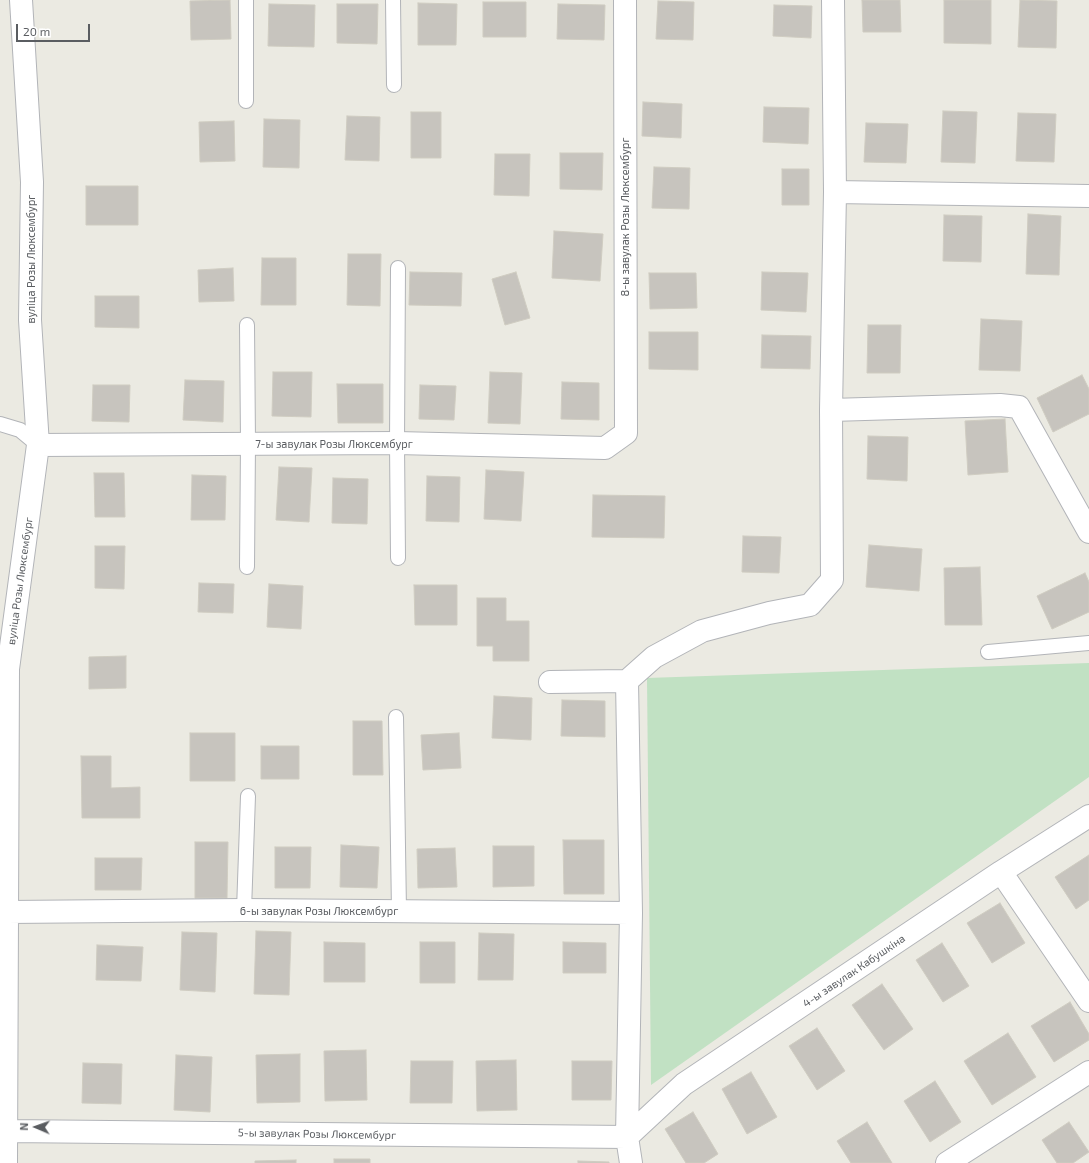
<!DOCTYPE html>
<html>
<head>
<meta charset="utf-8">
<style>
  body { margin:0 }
  #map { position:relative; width:1089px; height:1163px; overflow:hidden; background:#ebeae2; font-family:"Exo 2",sans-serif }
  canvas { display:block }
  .north { position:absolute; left:16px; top:1107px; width:40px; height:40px; -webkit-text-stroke:3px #fff; paint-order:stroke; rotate:272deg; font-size:11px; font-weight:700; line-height:16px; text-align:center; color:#5a5d61 }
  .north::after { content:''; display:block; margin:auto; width:14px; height:18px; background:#5a5d61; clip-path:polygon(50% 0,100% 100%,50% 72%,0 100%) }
  .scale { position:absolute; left:16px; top:24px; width:74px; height:18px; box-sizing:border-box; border:2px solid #5a5d61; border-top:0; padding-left:5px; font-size:12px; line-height:14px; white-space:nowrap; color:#5a5d61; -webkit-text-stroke:3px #fff; paint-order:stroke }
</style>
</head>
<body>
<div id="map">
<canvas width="1089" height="1163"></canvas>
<div class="north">N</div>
<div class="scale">20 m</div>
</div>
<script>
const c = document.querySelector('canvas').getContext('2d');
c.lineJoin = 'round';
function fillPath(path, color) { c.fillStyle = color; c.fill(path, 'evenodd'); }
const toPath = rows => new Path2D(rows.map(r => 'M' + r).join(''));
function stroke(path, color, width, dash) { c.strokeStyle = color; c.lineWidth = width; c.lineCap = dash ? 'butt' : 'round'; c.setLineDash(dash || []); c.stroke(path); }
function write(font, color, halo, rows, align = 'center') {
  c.font = font + ' "Exo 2",sans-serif'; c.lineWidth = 3; c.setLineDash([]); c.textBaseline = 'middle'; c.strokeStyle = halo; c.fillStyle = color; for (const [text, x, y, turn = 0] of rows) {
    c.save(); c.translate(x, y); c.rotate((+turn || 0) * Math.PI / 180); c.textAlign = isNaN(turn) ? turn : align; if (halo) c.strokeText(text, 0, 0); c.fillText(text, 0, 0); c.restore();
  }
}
fillPath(toPath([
  [1089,663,1089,777,651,1085,647,678]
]), '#c1e1c3');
const building = toPath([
  [230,0,231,39,191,40,190,1,230,0],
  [862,0,900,0,901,32,863,32,862,0],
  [944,0,991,0,991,44,944,43,944,0],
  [1020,0,1057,1,1056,48,1018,47,1020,0],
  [658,1,694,2,693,40,656,39,658,1],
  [483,2,526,2,526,37,483,37,483,2],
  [418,3,457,4,456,45,418,45,418,3],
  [269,4,315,5,314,47,268,46,269,4],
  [337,4,378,4,377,44,337,43,337,4],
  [558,4,605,5,604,40,557,39,558,4],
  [774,5,812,6,811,38,773,36,774,5],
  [643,102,682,104,681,138,642,136,643,102],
  [764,107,809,108,808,144,763,142,764,107],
  [943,111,977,112,975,163,941,162,943,111],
  [411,112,441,112,441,158,411,158,411,112],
  [1018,113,1056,114,1054,162,1016,161,1018,113],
  [347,116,380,117,379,161,345,160,347,116],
  [264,119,300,120,299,168,263,167,264,119],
  [234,121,235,161,200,162,199,122,234,121],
  [866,123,908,124,906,163,864,162,866,123],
  [560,153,603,153,602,190,560,189,560,153],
  [495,154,530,154,529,196,494,195,495,154],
  [654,167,690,168,689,209,652,208,654,167],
  [782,169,809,169,809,205,782,205,782,169],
  [86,186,138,186,138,225,86,225,86,186],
  [1028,214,1061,216,1059,275,1026,274,1028,214],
  [944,215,982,216,981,262,943,261,944,215],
  [554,231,603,234,600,281,552,278,554,231],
  [348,254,381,254,380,306,347,305,348,254],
  [262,258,296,258,296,305,261,305,262,258],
  [233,268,234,301,199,302,198,270,233,268],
  [410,272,462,273,461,306,409,305,410,272],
  [516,272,530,318,505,325,492,279,516,272],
  [762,272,808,273,806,312,761,310,762,272],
  [649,273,696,273,697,308,650,309,649,273],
  [95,296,139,296,139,328,95,327,95,296],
  [981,319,1022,321,1020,371,979,370,981,319],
  [868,325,901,325,900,373,867,373,868,325],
  [649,332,698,332,698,370,649,369,649,332],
  [762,335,811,336,810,369,761,368,762,335],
  [273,372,312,372,311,417,272,416,273,372],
  [490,372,522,373,520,424,488,423,490,372],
  [1082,375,1089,389,1089,414,1053,432,1037,398,1082,375],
  [185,380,224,381,223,422,183,420,185,380],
  [562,382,599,383,599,420,561,419,562,382],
  [337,384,383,384,383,423,338,423,337,384],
  [93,385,130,385,129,422,92,421,93,385],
  [420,385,456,386,454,420,419,419,420,385],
  [1005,419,1008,472,968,475,965,421,1005,419],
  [868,436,908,437,907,481,867,479,868,436],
  [279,467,312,468,309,522,276,520,279,467],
  [486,470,524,472,521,521,484,519,486,470],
  [94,473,124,473,125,517,95,517,94,473],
  [192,475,226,476,225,520,191,520,192,475],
  [427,476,460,477,459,522,426,521,427,476],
  [333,478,368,479,367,524,332,523,333,478],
  [593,495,665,496,664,538,592,537,593,495],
  [743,536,781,537,779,573,742,572,743,536],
  [869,545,922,549,919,591,866,587,869,545],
  [95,546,125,546,124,589,95,588,95,546],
  [980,567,982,625,945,625,944,568,980,567],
  [1085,573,1089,582,1089,612,1052,629,1037,596,1085,573],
  [199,583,234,584,233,613,198,612,199,583],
  [269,584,303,586,301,629,267,627,269,584],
  [414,585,457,585,457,625,415,625,414,585],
  [477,598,506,598,506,621,529,621,529,661,493,661,493,646,477,646,477,598],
  [126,656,126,688,89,689,89,657,126,656],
  [494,696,532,698,531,740,492,738,494,696],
  [562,700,605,701,605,737,561,736,562,700],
  [353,721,382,721,383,775,353,775,353,721],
  [190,733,235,733,235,781,190,781,190,733],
  [459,733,461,768,423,770,421,735,459,733],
  [261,746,299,746,299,779,261,779,261,746],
  [81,756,111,756,111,788,140,787,140,818,82,818,81,756],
  [563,840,604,840,604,894,564,894,563,840],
  [195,842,228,842,227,898,195,898,195,842],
  [341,845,379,847,377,888,340,887,341,845],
  [493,846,534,846,534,886,493,887,493,846],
  [275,847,311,847,310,888,275,888,275,847],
  [455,848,457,887,418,888,417,849,455,848],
  [1089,855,1089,900,1076,909,1055,877,1089,855],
  [95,858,142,858,141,890,95,890,95,858],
  [1000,903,1025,943,992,963,967,923,1000,903],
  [256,931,291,932,289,995,254,994,256,931],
  [182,932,217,933,215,992,180,990,182,932],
  [479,933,514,934,513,980,478,980,479,933],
  [324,942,365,943,365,982,324,982,324,942],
  [420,942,455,942,455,983,420,983,420,942],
  [563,942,606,943,606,973,563,973,563,942],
  [942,943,969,986,943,1002,916,960,942,943],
  [97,945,143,947,141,981,96,980,97,945],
  [882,984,913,1029,884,1050,852,1005,882,984],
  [1070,1002,1089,1034,1089,1040,1054,1062,1031,1026,1070,1002],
  [817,1028,845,1071,817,1090,789,1046,817,1028],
  [1008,1033,1036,1077,992,1105,964,1061,1008,1033],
  [366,1050,367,1100,325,1101,324,1051,366,1050],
  [300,1054,300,1102,257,1103,256,1055,300,1054],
  [176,1055,212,1057,210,1112,174,1110,176,1055],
  [516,1060,517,1110,477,1111,476,1061,516,1060],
  [411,1061,453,1061,452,1103,410,1103,411,1061],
  [572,1061,612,1061,611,1100,572,1100,572,1061],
  [83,1063,122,1064,121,1104,82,1103,83,1063],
  [751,1072,777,1117,747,1134,722,1089,751,1072],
  [935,1081,961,1122,930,1142,904,1101,935,1081],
  [693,1112,718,1154,704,1163,686,1163,665,1129,693,1112],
  [867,1122,892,1163,851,1163,837,1141,867,1122],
  [1069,1122,1089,1152,1073,1163,1057,1163,1042,1140,1069,1122],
  [334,1159,370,1159,370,1163,334,1163,334,1159],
  [296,1160,296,1163,255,1163,255,1161,296,1160],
  [578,1161,609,1162,609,1163,578,1163,578,1161]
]);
fillPath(building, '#c7c4be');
stroke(building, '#cfccc1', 1);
const service = toPath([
  [246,0,246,101],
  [393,0,394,85],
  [247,325,248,443,247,567],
  [0,424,20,430,38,445],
  [398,558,397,443,398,268],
  [988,652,1089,643],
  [396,717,399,911],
  [244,910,248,796]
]);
const minor = toPath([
  [835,192,1089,196],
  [831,410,1000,405,1019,407,1089,532],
  [38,445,397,443,605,448,626,433,625,0],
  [627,681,654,657,702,631,769,613,810,605,832,580,831,410,835,192,833,0],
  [550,682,627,681,631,913,627,1137,631,1163],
  [1001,872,1089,1001],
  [7,912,244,910,631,913],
  [7,1131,627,1137],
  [627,1137,684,1084,1001,872,1089,816],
  [6,1163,8,669,38,445,30,320,32,182,21,0],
  [947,1163,1089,1072]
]);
stroke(service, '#b2b4b8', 16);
stroke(minor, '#b2b4b8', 24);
stroke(service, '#fff', 14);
stroke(minor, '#fff', 22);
write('11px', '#5a5d61', '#fff', [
  ["8-ы завулак Розы Люксембург",625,217,-90],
  ["вуліца Розы Люксембург",31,259,-90],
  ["7-ы завулак Розы Люксембург",334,444],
  ["вуліца Розы Люксембург",20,581,-82],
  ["6-ы завулак Розы Люксембург",319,911],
  ["4-ы завулак Кабушкіна",854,971,-34],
  ["5-ы завулак Розы Люксембург",317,1134,1]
]);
</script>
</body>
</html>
